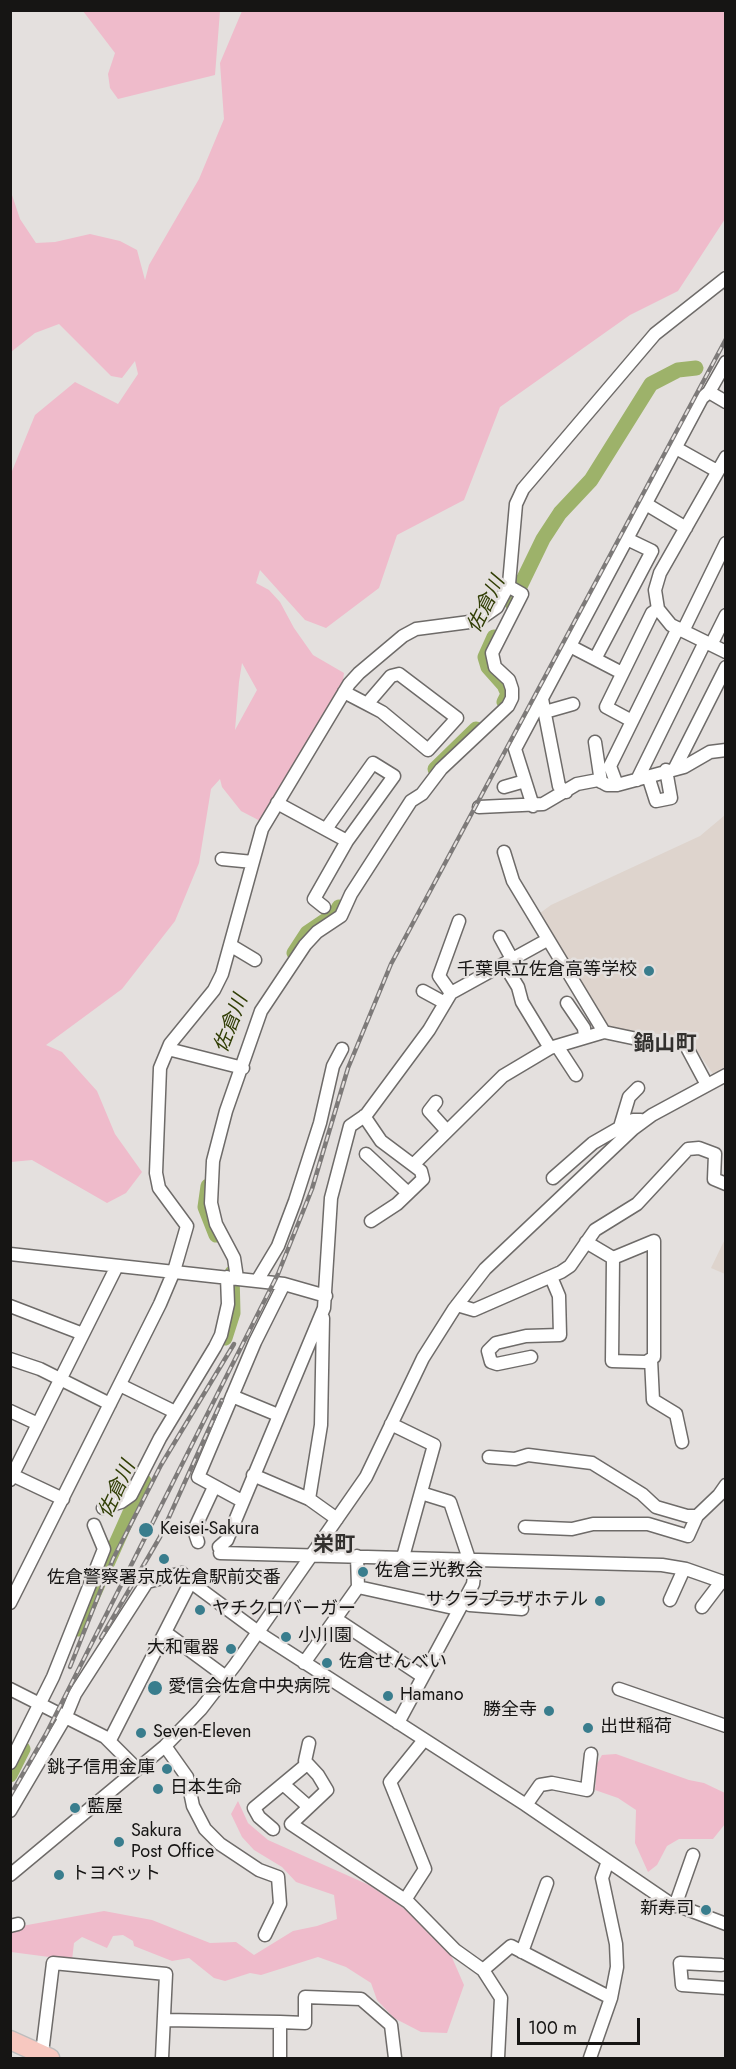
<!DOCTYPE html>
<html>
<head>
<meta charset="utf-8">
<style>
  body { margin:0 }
  #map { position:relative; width:736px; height:2069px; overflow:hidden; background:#e4e0de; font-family:Jost,sans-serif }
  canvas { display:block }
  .frame { position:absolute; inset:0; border:12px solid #161514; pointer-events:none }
  .scale { position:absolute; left:517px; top:2018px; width:123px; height:27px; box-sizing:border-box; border:3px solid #161514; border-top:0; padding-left:8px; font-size:18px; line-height:21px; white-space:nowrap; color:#161514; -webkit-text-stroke:4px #e4e0de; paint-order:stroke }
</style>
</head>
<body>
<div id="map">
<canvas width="736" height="2069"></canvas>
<div class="frame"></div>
<div class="scale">100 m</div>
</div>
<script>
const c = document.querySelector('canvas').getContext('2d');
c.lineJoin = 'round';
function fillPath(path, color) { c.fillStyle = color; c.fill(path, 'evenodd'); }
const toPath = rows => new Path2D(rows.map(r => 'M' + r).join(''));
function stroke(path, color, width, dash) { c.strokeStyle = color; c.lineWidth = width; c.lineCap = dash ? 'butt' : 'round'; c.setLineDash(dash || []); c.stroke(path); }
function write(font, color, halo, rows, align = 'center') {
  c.font = font + ' Jost,"Noto Sans JP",sans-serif'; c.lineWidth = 5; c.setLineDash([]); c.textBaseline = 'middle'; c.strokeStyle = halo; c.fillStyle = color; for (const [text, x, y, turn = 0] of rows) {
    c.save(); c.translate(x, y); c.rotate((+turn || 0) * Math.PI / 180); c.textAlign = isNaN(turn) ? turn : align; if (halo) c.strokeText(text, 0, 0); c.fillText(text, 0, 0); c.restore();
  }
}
fillPath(toPath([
  [725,815,725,1067,713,1074,688,1038,607,1027,536,916,551,905,700,836],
  [725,1239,726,1274,725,1274,711,1268]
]), '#ded4cd');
fillPath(toPath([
  [83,11,220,11,215,75,118,99,110,88,108,74,115,53],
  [242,11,725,11,725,219,678,291,630,315,500,407,464,500,397,535,379,588,326,628,305,620,260,570,256,583,269,590,280,602,294,628,313,655,344,673,340,701,266,824,241,811,222,787,220,779,211,789,199,863,175,921,122,989,46,1045,62,1052,97,1091,115,1134,142,1172,126,1193,107,1203,32,1160,11,1162,10,476,35,415,75,382,118,404,138,374,135,361,122,378,111,376,59,324,35,333,11,352,10,189,20,219,36,243,55,242,90,234,120,241,137,250,145,280,149,265,199,179,224,119,220,63],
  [242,663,257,690,235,730,239,682],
  [616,1754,689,1780,704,1783,725,1793,725,1824,713,1839,679,1839,667,1846,657,1865,648,1872,635,1843,636,1810,618,1798,595,1790,597,1764,602,1755],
  [238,1801,248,1823,268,1840,369,1885,415,1916,447,1946,464,1985,447,2033,421,2032,394,2018,377,2000,371,1983,346,1967,318,1957,261,1975,250,1973,225,1981,214,1978,189,1958,172,1961,134,1946,133,1941,123,1935,113,1936,107,1948,82,1937,74,1943,72,1960,11,1952,11,1928,104,1911,152,1920,210,1943,236,1942,254,1955,293,1931,317,1926,337,1919,334,1895,296,1882,282,1867,254,1850,242,1837,231,1814]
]), '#efbbcb');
stroke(toPath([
  [512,603,543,539,560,513,591,480,651,384,678,370,696,368],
  [494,637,485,657,488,667,504,685,508,694,504,702],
  [435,769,476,729],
  [294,953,307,933,335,914,339,907],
  [208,1186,205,1207,216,1235],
  [225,1338,233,1313,232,1273],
  [78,1629,144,1481],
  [10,1775,23,1749]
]), '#9db26a', 15);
const minor = toPath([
  [726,362,709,392,726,402],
  [676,448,717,471],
  [726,457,660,573,655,590,658,609,671,625,726,652],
  [646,504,686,528],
  [683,631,726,543],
  [711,645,726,615],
  [570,646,622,673],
  [595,659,652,551,627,539],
  [344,692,367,704,382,712,428,750,457,718,399,674,391,676,367,704],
  [542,699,559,786,566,792],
  [545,712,573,704],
  [632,721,606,707,652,613,658,609],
  [595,742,601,782],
  [675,768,726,667],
  [648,776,656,801,671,798,666,770],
  [637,780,705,642],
  [617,785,610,766,678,628],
  [504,787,525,781],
  [277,803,347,841,314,899,324,907],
  [533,806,515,749,702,398,709,392],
  [479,807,543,804,577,784,598,780,607,785,617,785,684,767,710,752,726,750],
  [326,829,373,763,394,776,347,841],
  [504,852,513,881,604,1032],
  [222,859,253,862],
  [500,937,512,959],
  [230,945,255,960],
  [504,964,518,987,522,1002,550,1048],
  [423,991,445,1003],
  [451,993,439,976,459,921],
  [567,1003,584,1028,585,1037],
  [557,1046,576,1075],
  [168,1049,243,1068],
  [436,1102,429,1111,447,1131],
  [364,1116,381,1141,421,1171,423,1179,397,1204,371,1221],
  [620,1127,629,1097,638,1088],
  [366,1154,408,1193],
  [413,1165,503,1076,550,1048,604,1032,661,1044,684,1042,707,1085],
  [553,1178,593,1143,633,1120,641,1120],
  [586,1242,613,1258,654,1241,654,1357,646,1362,612,1361,613,1258],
  [10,1254,284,1284,326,1296],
  [237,1278,234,1258,216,1224,211,1203,213,1161,226,1111,261,1011,305,945,317,932,341,916,351,894,411,801,422,794,441,769,508,706,512,698,512,689,509,680,495,667,492,653,522,594,508,586],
  [257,1281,278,1246,295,1201,320,1123,333,1066,342,1049],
  [457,1305,474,1310,561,1272,570,1266,595,1230,637,1204,688,1149,699,1148,715,1154,714,1179,726,1184],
  [10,1306,83,1334],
  [531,1357,497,1364,491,1362,488,1351,496,1343,526,1336,560,1335,559,1296,551,1277],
  [10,1359,40,1369,110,1404],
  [651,1359,653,1400,676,1414,682,1442],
  [120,1385,175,1412],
  [232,1396,278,1415],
  [10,1411,38,1424],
  [391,1424,434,1445,403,1557],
  [489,1457,515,1459,528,1455,592,1463,642,1494,656,1507,687,1516,697,1516,719,1495,726,1485],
  [10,1474,63,1499],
  [253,1475,309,1499,337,1519],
  [10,1480,117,1266],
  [421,1493,450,1502,469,1559],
  [309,1499,321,1425,323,1318],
  [242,1501,198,1477,255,1342,284,1284],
  [103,1508,121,1502,131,1495,160,1438,215,1347,221,1335,228,1304,227,1277],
  [525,1527,572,1529,593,1524,648,1524,688,1536,697,1516],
  [198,1542,194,1530,214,1487],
  [219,1547,227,1540,324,1308,331,1198,350,1126,366,1115,429,1030,451,993,547,940],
  [220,1553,662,1565,686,1569,726,1583],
  [357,1556,358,1587],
  [196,1586,265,1637,526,1805,668,1902,726,1924],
  [670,1600,684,1569],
  [465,1601,470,1605,522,1609],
  [10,1603,160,1304,174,1271,187,1226,159,1188,156,1173,160,1068,170,1044,214,990,222,974,262,829,349,684,359,673,403,636,416,629,477,621,497,607,509,584,516,504,523,489,655,334,726,278],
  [702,1607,721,1582],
  [336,1619,422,1676],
  [165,1632,226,1677],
  [304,1663,358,1587,458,1609],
  [10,1689,105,1737,137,1769],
  [619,1689,726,1726],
  [398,1723,473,1584,476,1560],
  [110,1740,189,1585],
  [309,1743,305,1761,318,1775,327,1790,291,1824,408,1902,455,1950,483,1970,501,1998,498,2058],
  [165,1746,187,1777,193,1806,205,1829,220,1844,259,1870,278,1877,280,1904,265,1935],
  [10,1763,53,1677,104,1549,94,1525],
  [283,1784,309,1807],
  [526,1805,540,1785,552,1783,587,1790,591,1754],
  [10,1811,66,1716,75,1694,147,1582,182,1573],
  [273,1829,259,1817,254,1808,307,1764],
  [10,1875,165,1746,201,1709,235,1665,366,1477,423,1358,454,1309,485,1269,633,1129,652,1115,726,1075],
  [405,1900,425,1869,390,1782,424,1740],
  [675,1906,693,1855],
  [10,1926,18,1924],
  [522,1952,547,1883],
  [721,1965,680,1963,682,1985,726,1988],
  [483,1970,511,1946,611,1998],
  [165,2020,280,2022,280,2058],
  [280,2022,305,2023,305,1997,361,1999,391,2025,395,2058],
  [42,2053,53,1963,166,1974,162,2058],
  [590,2058,611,1998,617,1967,616,1944,602,1878,608,1861]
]);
const highway = toPath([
  [10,2040,50,2058]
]);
stroke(minor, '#6e6b69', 15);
stroke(highway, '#bebdbd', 21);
stroke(minor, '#fff', 12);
stroke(highway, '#f7c8c0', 18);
const rail = toPath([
  [101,1638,160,1537,222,1400],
  [70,1667,113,1559,161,1465,234,1344],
  [10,1796,46,1734,278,1274,312,1189,348,1068,391,964,726,339]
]);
stroke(rail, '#7d7a79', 4.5);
stroke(rail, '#e4e0de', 2, [7]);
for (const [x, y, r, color] of [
  [649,971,6,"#397d8d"],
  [146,1530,8,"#397d8d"],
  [164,1559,6,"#397d8d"],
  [363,1572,6,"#397d8d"],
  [600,1601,6,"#397d8d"],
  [200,1610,6,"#397d8d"],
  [286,1637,6,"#397d8d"],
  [231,1649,6,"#397d8d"],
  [327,1663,6,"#397d8d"],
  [155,1688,8,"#397d8d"],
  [388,1696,6,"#397d8d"],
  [549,1711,6,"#397d8d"],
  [588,1728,6,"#397d8d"],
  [141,1733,6,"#397d8d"],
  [167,1769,6,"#397d8d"],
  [158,1789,6,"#397d8d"],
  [75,1808,6,"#397d8d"],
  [119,1842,6,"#397d8d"],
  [59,1875,6,"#397d8d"],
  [706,1910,6,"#397d8d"]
]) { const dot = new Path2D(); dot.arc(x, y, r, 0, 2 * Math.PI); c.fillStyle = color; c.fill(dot); stroke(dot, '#e4e0de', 2); }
write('18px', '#161514', '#e4e0de', [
  ["千葉県立佐倉高等学校",637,971,"right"],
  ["Keisei-Sakura",160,1530],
  ["佐倉三光教会",375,1572],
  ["佐倉警察署京成佐倉駅前交番",164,1579,"center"],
  ["サクラプラザホテル",588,1601,"right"],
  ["ヤチクロバーガー",212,1610],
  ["小川園",298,1637],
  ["大和電器",219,1649,"right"],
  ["佐倉せんべい",339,1663],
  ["愛信会佐倉中央病院",168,1688],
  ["Hamano",400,1696],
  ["勝全寺",537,1711,"right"],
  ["出世稲荷",600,1728],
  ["Seven-Eleven",153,1733],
  ["銚子信用金庫",155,1769,"right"],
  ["日本生命",170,1789],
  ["藍屋",87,1808],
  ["Sakura",131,1832],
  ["Post Office",131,1853],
  ["トヨペット",71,1875],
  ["新寿司",694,1910,"right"]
], 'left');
write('italic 20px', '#313e05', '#e4e0de', [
  ["佐倉川",487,605,-64],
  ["佐倉川",232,1024,-69],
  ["佐倉川",118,1490,-65]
]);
write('bold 21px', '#32302e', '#e4e0de', [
  ["鍋山町",665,1045],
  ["栄町",334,1546]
]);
</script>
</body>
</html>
